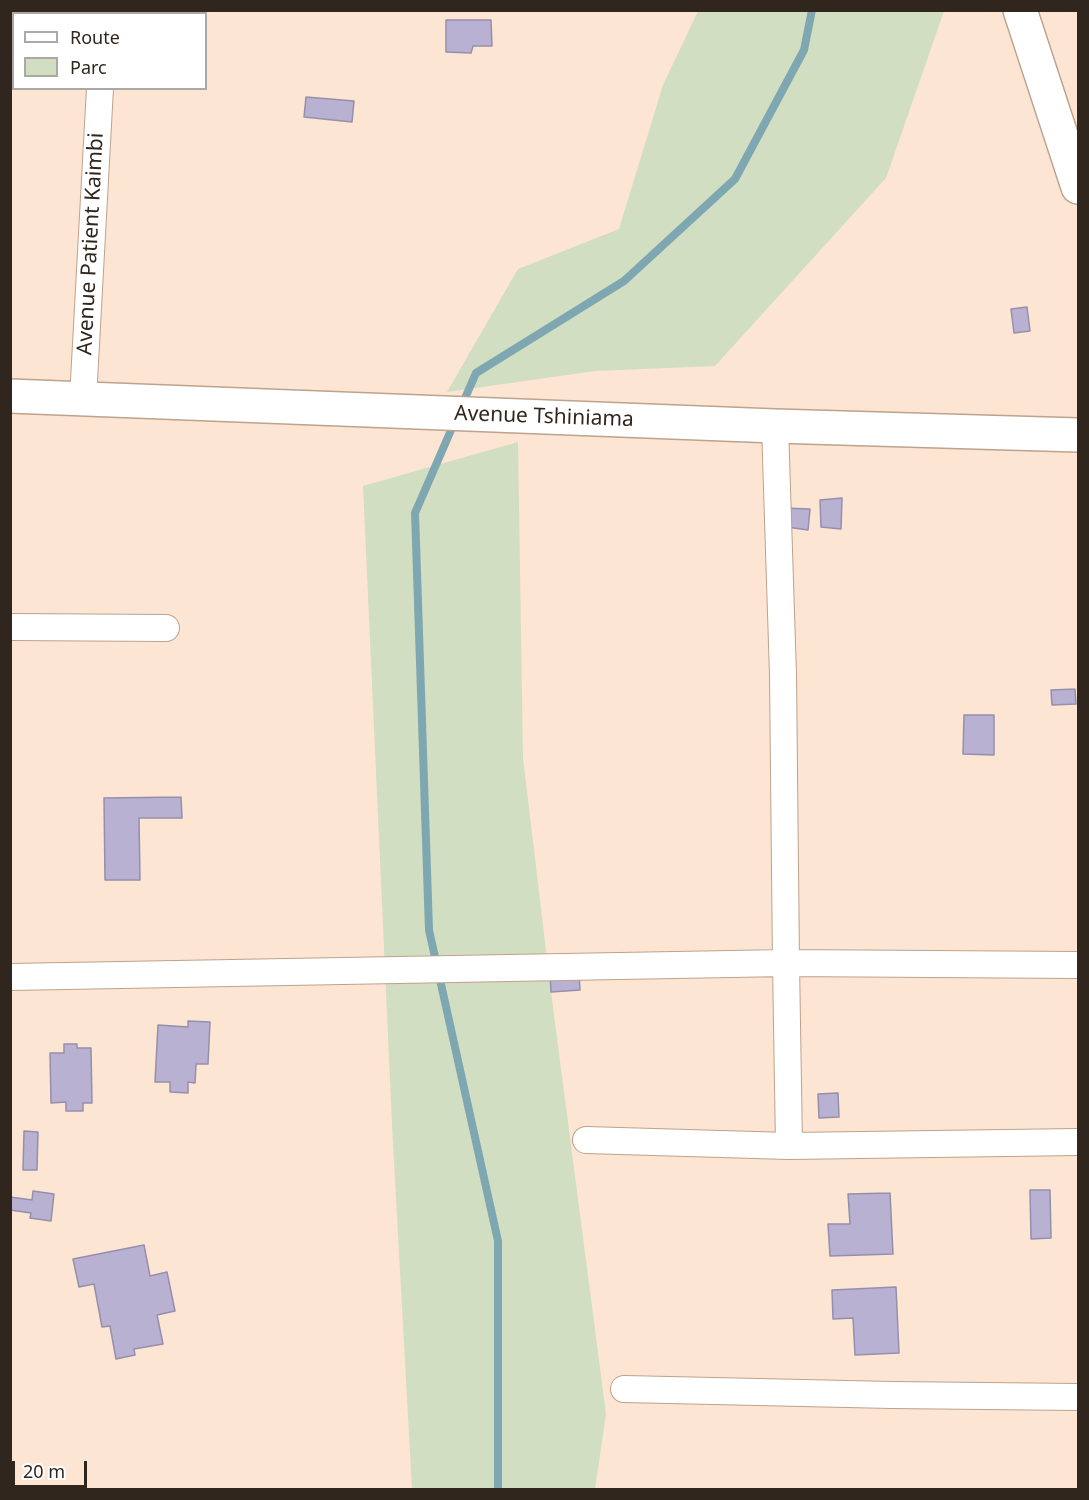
<!DOCTYPE html>
<html>
<head>
<meta charset="utf-8">
<style>
  body { margin:0 }
  #map { position:relative; width:1089px; height:1500px; overflow:hidden; background:#fce5d3; font-family:"Noto Sans",sans-serif }
  canvas { display:block }
  .frame { position:absolute; inset:0; border:12px solid #30261d; pointer-events:none }
  .legend { position:absolute; left:12px; top:12px; width:195px; height:78px; box-sizing:border-box; background:#fff; border:2px solid #aca8a5; margin:0; padding:8px 10px; list-style:none; font-size:18px; color:#30261d }
  .legend li { display:flex; align-items:center; gap:12px; height:30px }
  .legend b { width:30px; border:2px solid #aca8a5 }
  .scale { position:absolute; left:12px; top:1461px; width:75px; height:27px; box-sizing:border-box; border:3px solid #30261d; border-top:0; padding-left:8px; font-size:18px; line-height:21px; white-space:nowrap; color:#30261d; -webkit-text-stroke:4px #fff; paint-order:stroke }
</style>
</head>
<body>
<div id="map">
<canvas width="1089" height="1500"></canvas>
<div class="frame"></div>
<ul class="legend">
<li><b style="height:8px;background:#fff"></b>Route</li>
<li><b style="height:16px;background:#d1dec1"></b>Parc</li>
</ul>
<div class="scale">20 m</div>
</div>
<script>
const c = document.querySelector('canvas').getContext('2d');
c.lineJoin = 'round';
function fillPath(path, color) { c.fillStyle = color; c.fill(path, 'evenodd'); }
const toPath = rows => new Path2D(rows.map(r => 'M' + r).join(''));
function stroke(path, color, width, dash) { c.strokeStyle = color; c.lineWidth = width; c.lineCap = dash ? 'butt' : 'round'; c.setLineDash(dash || []); c.stroke(path); }
function write(font, color, halo, rows, align = 'center') {
  c.font = font + ' "Noto Sans",sans-serif'; c.lineWidth = 4.5; c.setLineDash([]); c.textBaseline = 'middle'; c.strokeStyle = halo; c.fillStyle = color; for (const [text, x, y, turn = 0] of rows) {
    c.save(); c.translate(x, y); c.rotate((+turn || 0) * Math.PI / 180); c.textAlign = isNaN(turn) ? turn : align; if (halo) c.strokeText(text, 0, 0); c.fillText(text, 0, 0); c.restore();
  }
}
fillPath(toPath([
  [698,11,944,11,886,178,715,366,595,371,447,392,518,269,619,229,663,85],
  [518,442,523,758,551,992,606,1414,595,1489,412,1489,392,1124,363,486]
]), '#d1dec1');
stroke(toPath([
  [462,405,476,373,624,281,735,179,804,50,812,10],
  [455,421,415,513,429,930,498,1241,498,1490]
]), '#7ea7b1', 8);
const building = toPath([
  [446,20,491,20,492,46,473,46,471,53,446,52,446,20],
  [306,97,354,101,352,122,304,117,306,97],
  [1027,307,1030,331,1014,333,1011,309,1027,307],
  [842,498,841,529,821,527,820,500,842,498],
  [783,508,810,509,808,530,787,527,783,508],
  [1075,689,1076,704,1052,705,1051,690,1075,689],
  [964,715,994,715,994,755,963,754,964,715],
  [181,797,182,818,139,818,140,880,105,880,104,798,181,797],
  [579,973,580,990,551,992,550,974,579,973],
  [188,1021,210,1022,208,1064,196,1064,195,1083,188,1082,188,1093,170,1092,170,1082,155,1082,158,1025,188,1027,188,1021],
  [64,1044,77,1044,77,1048,91,1048,92,1103,83,1103,83,1111,66,1111,66,1102,51,1103,50,1053,64,1053,64,1044],
  [838,1093,839,1117,819,1118,818,1094,838,1093],
  [24,1131,38,1132,37,1170,23,1170,24,1131],
  [1030,1190,1050,1190,1051,1238,1031,1239,1030,1190],
  [33,1191,54,1194,51,1221,30,1218,31,1213,10,1210,10,1197,32,1200,33,1191],
  [890,1193,893,1254,830,1256,828,1224,850,1224,848,1194,890,1193],
  [144,1245,150,1276,167,1272,175,1311,157,1315,163,1344,134,1349,135,1355,116,1359,110,1326,102,1327,94,1284,79,1287,73,1259,144,1245],
  [896,1287,899,1353,855,1355,853,1318,833,1319,832,1290,896,1287]
]);
fillPath(building, '#b8b1d2');
stroke(building, '#958fac', 1.5);
const minor = toPath([
  [108,14,111,10],
  [83,399,100,88],
  [775,426,783,675,786,963,789,1146],
  [10,627,166,628],
  [10,977,786,963,1078,965],
  [586,1140,789,1146,1078,1142],
  [624,1389,892,1395,1078,1397]
]);
const tertiary = toPath([
  [1020,10,1078,187],
  [10,396,775,426,1078,435]
]);
stroke(minor, '#bda28c', 28);
stroke(tertiary, '#bda28c', 36);
stroke(minor, '#fff', 26);
stroke(tertiary, '#fff', 33);
write('21px', '#30261d', '#fff', [
  ["Avenue Patient Kaimbi",91,244,-87],
  ["Avenue Tshiniama",544,417,2]
]);
</script>
</body>
</html>
